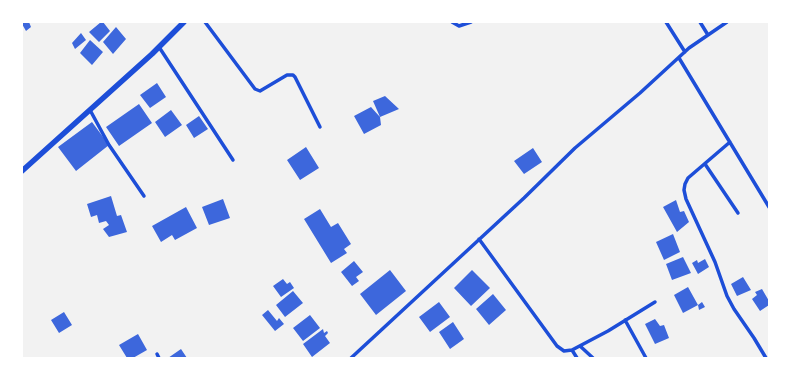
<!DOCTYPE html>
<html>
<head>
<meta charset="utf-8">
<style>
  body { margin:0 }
  #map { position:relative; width:791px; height:380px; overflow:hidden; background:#f2f2f2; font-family:Karla,sans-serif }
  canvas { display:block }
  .frame { position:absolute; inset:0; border:23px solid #fff; pointer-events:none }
</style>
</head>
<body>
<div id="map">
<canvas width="791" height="380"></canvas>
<div class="frame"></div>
</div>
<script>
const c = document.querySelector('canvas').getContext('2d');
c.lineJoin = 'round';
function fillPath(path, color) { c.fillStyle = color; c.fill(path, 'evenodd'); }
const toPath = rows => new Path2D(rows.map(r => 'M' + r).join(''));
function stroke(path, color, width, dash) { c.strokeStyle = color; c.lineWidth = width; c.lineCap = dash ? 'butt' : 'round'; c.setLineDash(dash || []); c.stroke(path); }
fillPath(toPath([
  [22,22,29,22,31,27,26,31,22,24],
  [101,22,103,22,110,31,99,42,89,32],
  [116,27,126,39,113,54,103,42],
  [81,33,86,40,75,49,72,43],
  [90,40,103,52,92,65,80,53],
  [157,83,166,97,150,108,140,95],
  [385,96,399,109,380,117,373,101],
  [139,104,152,123,119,146,106,127],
  [371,107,380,117,381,125,364,134,354,116],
  [171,110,182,125,165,137,155,122],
  [199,116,208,129,194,138,186,125],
  [92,122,109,145,76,171,58,147],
  [306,147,319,168,300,180,287,160],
  [533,148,542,162,524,174,514,161],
  [111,196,117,216,121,215,127,232,109,237,103,229,109,225,106,221,99,223,97,215,91,217,87,204],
  [223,199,230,218,209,225,202,207],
  [676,200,680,212,684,211,689,222,677,232,663,207],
  [186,207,197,228,175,240,172,235,161,242,152,226],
  [320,209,331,227,338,223,351,244,344,249,347,253,331,263,304,219],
  [673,234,680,252,664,260,656,242],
  [683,257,691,273,672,280,666,264],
  [705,259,709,267,698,274,692,263,697,260,698,263],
  [354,261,363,272,356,277,359,281,352,286,341,272],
  [390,270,406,291,376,315,360,294],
  [472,270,490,288,471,306,454,288],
  [743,277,751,290,737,296,731,284],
  [283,279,287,284,290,282,294,288,281,297,273,286],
  [688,287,698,305,702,302,705,307,699,310,698,305,683,313,674,295],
  [762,289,769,301,769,305,760,311,752,299,757,295,755,292],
  [293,291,303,303,285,317,276,305],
  [493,294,506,310,489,325,476,309],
  [439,302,450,317,430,332,419,317],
  [268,310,277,321,279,318,284,324,275,331,262,315],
  [64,312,72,325,59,333,51,320],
  [310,315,320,328,303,341,293,328],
  [655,319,660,326,664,325,669,338,655,344,645,324],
  [453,322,464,339,450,349,439,332],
  [323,329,324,333,327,331,328,333,325,336,330,343,312,357,303,344],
  [138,334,147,350,133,358,127,358,119,345],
  [181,349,187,358,168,358]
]), '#3d67dc');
stroke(toPath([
  [205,22,255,89,260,91,287,75,293,75,295,77,320,127],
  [452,22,459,26,471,22],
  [666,22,685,52],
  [700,22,708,35],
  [159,47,233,160],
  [679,58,769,207],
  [90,110,109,145,144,196],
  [730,142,688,178,685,184,684,190,686,199,715,262,727,296,734,309,754,338,766,358],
  [705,164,738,213],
  [479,239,557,346,564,351,572,350,608,331,655,302],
  [625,320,646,358],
  [580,346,593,358],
  [572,350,577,358],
  [157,354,159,358],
  [351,358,524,198,575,148,640,93,689,48,727,22]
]), '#1d4ed8', 3.5);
stroke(toPath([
  [22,171,152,54,184,22]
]), '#1d4ed8', 5.5);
</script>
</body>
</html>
